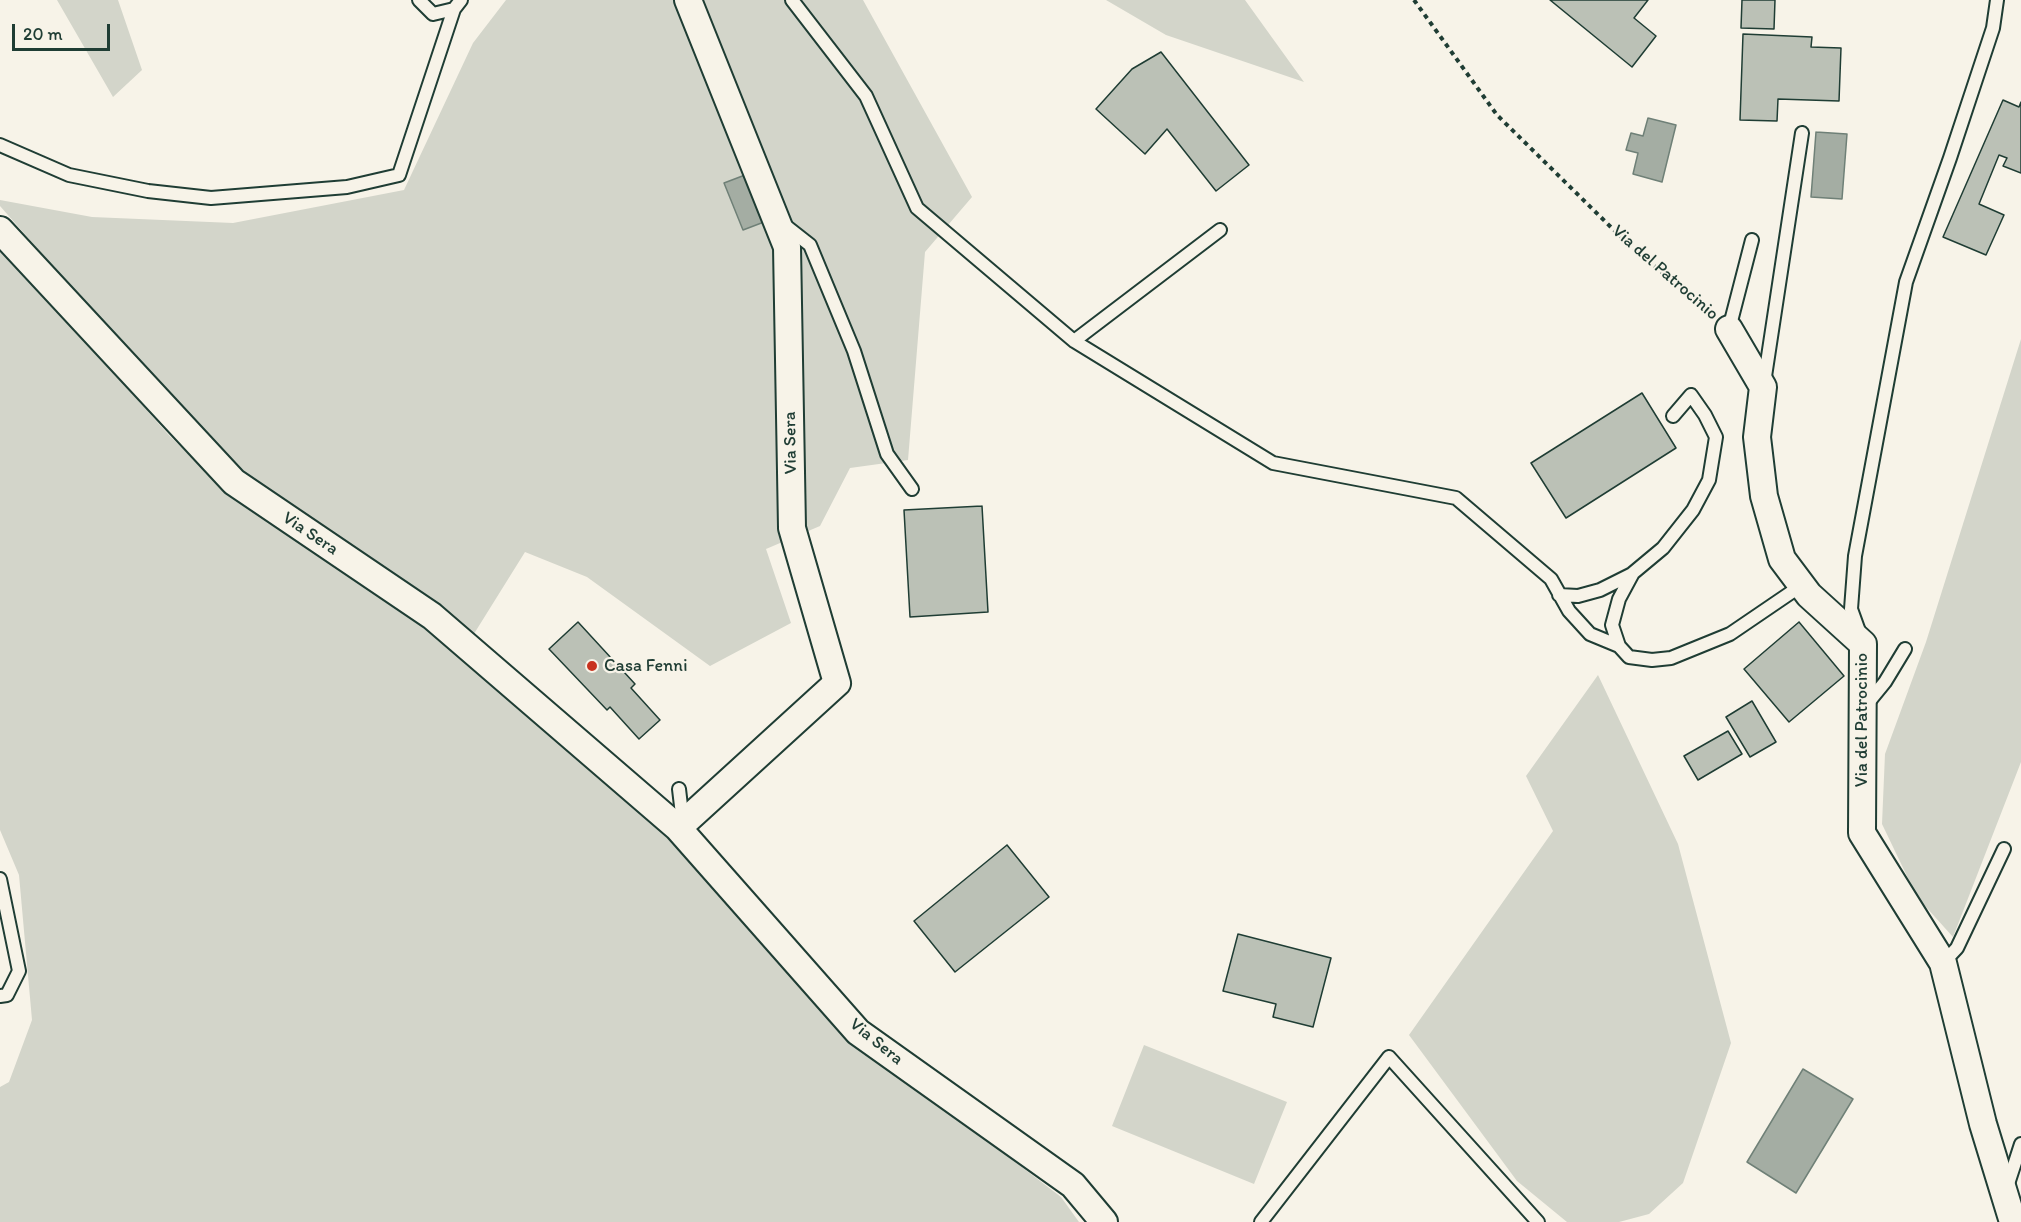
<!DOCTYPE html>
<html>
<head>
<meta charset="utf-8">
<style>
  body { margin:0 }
  #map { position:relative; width:2021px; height:1222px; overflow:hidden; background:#f7f3e8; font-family:Itim,sans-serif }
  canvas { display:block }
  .scale { position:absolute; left:12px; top:24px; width:98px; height:27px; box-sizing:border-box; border:3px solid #1f3d34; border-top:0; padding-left:8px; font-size:18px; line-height:21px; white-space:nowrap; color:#1f3d34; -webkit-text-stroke:4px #f7f3e8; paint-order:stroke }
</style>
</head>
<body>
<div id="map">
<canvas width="2021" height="1222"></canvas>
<div class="scale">20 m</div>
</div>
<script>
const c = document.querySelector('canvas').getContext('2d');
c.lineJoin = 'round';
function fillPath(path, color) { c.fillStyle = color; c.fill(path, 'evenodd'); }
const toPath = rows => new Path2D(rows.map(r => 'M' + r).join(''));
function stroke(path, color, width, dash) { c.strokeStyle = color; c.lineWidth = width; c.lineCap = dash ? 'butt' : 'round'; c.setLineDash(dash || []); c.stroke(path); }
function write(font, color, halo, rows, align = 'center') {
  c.font = font + ' Itim,sans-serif'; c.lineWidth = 4.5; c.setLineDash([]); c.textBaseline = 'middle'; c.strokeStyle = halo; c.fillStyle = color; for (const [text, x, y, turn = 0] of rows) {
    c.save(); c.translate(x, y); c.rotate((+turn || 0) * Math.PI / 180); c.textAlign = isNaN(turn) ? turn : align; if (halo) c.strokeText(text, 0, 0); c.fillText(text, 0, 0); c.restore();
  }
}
fillPath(toPath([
  [57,0,118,0,142,70,113,97],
  [506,0,863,0,972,197,925,252,908,460,850,468,820,526,766,549,791,623,710,666,587,577,525,552,472,637,439,605,335,541,241,473,132,356,0,206,0,200,92,217,233,223,404,190,473,43],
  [1106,0,1245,0,1304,82,1166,35],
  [0,245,167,433,225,492,428,627,669,836,853,1038,1061,1197,1079,1222,0,1222,0,1087,9,1082,32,1020,19,875,0,830],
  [2021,339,2021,762,1953,937,1917,897,1882,824,1885,754,1926,642],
  [1598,675,1678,844,1731,1043,1683,1183,1649,1214,1619,1222,1567,1222,1517,1181,1409,1035,1553,831,1526,776],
  [1144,1045,1287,1102,1254,1184,1112,1126]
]), '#d3d5ca');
const water = toPath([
  [1648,118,1676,125,1662,182,1633,174,1638,153,1626,150,1631,133,1643,136,1648,118],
  [1816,132,1847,134,1842,199,1811,197,1816,132],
  [745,175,764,222,743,230,724,183,745,175],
  [1803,1069,1853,1099,1796,1193,1747,1162,1803,1069]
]);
fillPath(water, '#a4ada3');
stroke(water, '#6f8077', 1.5);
const building = toPath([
  [1550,0,1648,0,1634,18,1656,36,1632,67,1550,0],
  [1742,0,1775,0,1774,29,1741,28,1742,0],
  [1743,34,1812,37,1811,47,1841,48,1839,101,1778,99,1777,121,1740,120,1743,34],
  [1161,52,1249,165,1216,191,1167,129,1145,154,1096,109,1132,69,1161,52],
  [2003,100,2019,107,2021,102,2021,173,2003,166,2007,158,1999,155,1979,204,2004,215,1986,255,1943,237,2003,100],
  [1642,393,1676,448,1566,518,1531,463,1642,393],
  [982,506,988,612,910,617,904,510,982,506],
  [578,622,635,684,631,688,660,720,639,739,610,707,607,710,549,649,578,622],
  [1799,622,1844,676,1789,722,1744,669,1799,622],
  [1752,701,1776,742,1750,757,1726,717,1752,701],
  [1728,731,1742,754,1698,780,1684,756,1728,731],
  [1007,845,1049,897,955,972,914,921,1007,845],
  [1238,934,1331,958,1313,1027,1273,1017,1276,1004,1223,991,1238,934]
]);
fillPath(building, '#bbc1b6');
stroke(building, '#1f3d34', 1.5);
const lane = toPath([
  [419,0,433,14,454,9],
  [792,0,866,96,917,208,1074,341,1273,463,1456,498,1551,579,1569,611,1590,634,1619,646,1629,657,1652,660,1671,658,1730,634,1802,585],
  [0,145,69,175,148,191,211,198,347,187,399,175,454,9,461,0],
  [782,223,810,245,854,351,887,454,912,489],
  [1729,329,1752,240],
  [1074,341,1220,230],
  [1764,383,1802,133],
  [1559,595,1578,596,1600,590,1632,574],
  [1860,634,1851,609,1855,556,1906,282,1950,158,1993,28,1997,0],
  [1619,646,1612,625,1619,599,1633,573,1663,548,1693,510,1709,480,1716,437,1705,415,1691,395,1673,416],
  [1867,704,1885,682,1905,649],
  [679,789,683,823],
  [0,879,19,971,7,995,0,996],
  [1943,963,1957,948,2004,849],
  [2007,1187,2021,1144],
  [1261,1222,1389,1057,1538,1222]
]);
const street = toPath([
  [0,230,234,482,432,616,678,828,858,1032,1073,1185,1104,1222],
  [1729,329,1763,387,1757,437,1764,496,1782,559,1809,595,1863,644,1862,833,1943,963,1983,1124,2013,1222],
  [678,828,837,683,792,528,787,247,688,0]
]);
stroke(lane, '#1f3d34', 16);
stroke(street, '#1f3d34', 30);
stroke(toPath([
  [1414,0,1497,115,1623,239,1706,310]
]), '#1f3d34', 4, [4.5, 4.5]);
stroke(lane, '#f7f3e8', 12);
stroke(street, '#f7f3e8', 26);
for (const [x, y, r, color] of [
  [592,666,6,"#c8321e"]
]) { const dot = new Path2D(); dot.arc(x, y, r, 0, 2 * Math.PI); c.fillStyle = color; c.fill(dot); stroke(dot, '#f7f3e8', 2); }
write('18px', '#1f3d34', '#f7f3e8', [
  ["Via del Patrocinio",1665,273,41],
  ["Via Sera",791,443,-91],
  ["Via Sera",310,534,34],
  ["Via del Patrocinio",1862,720,-90],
  ["Via Sera",876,1042,39]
]);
write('18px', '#1f3d34', '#f7f3e8', [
  ["Casa Fenni",604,666]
], 'left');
</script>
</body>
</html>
